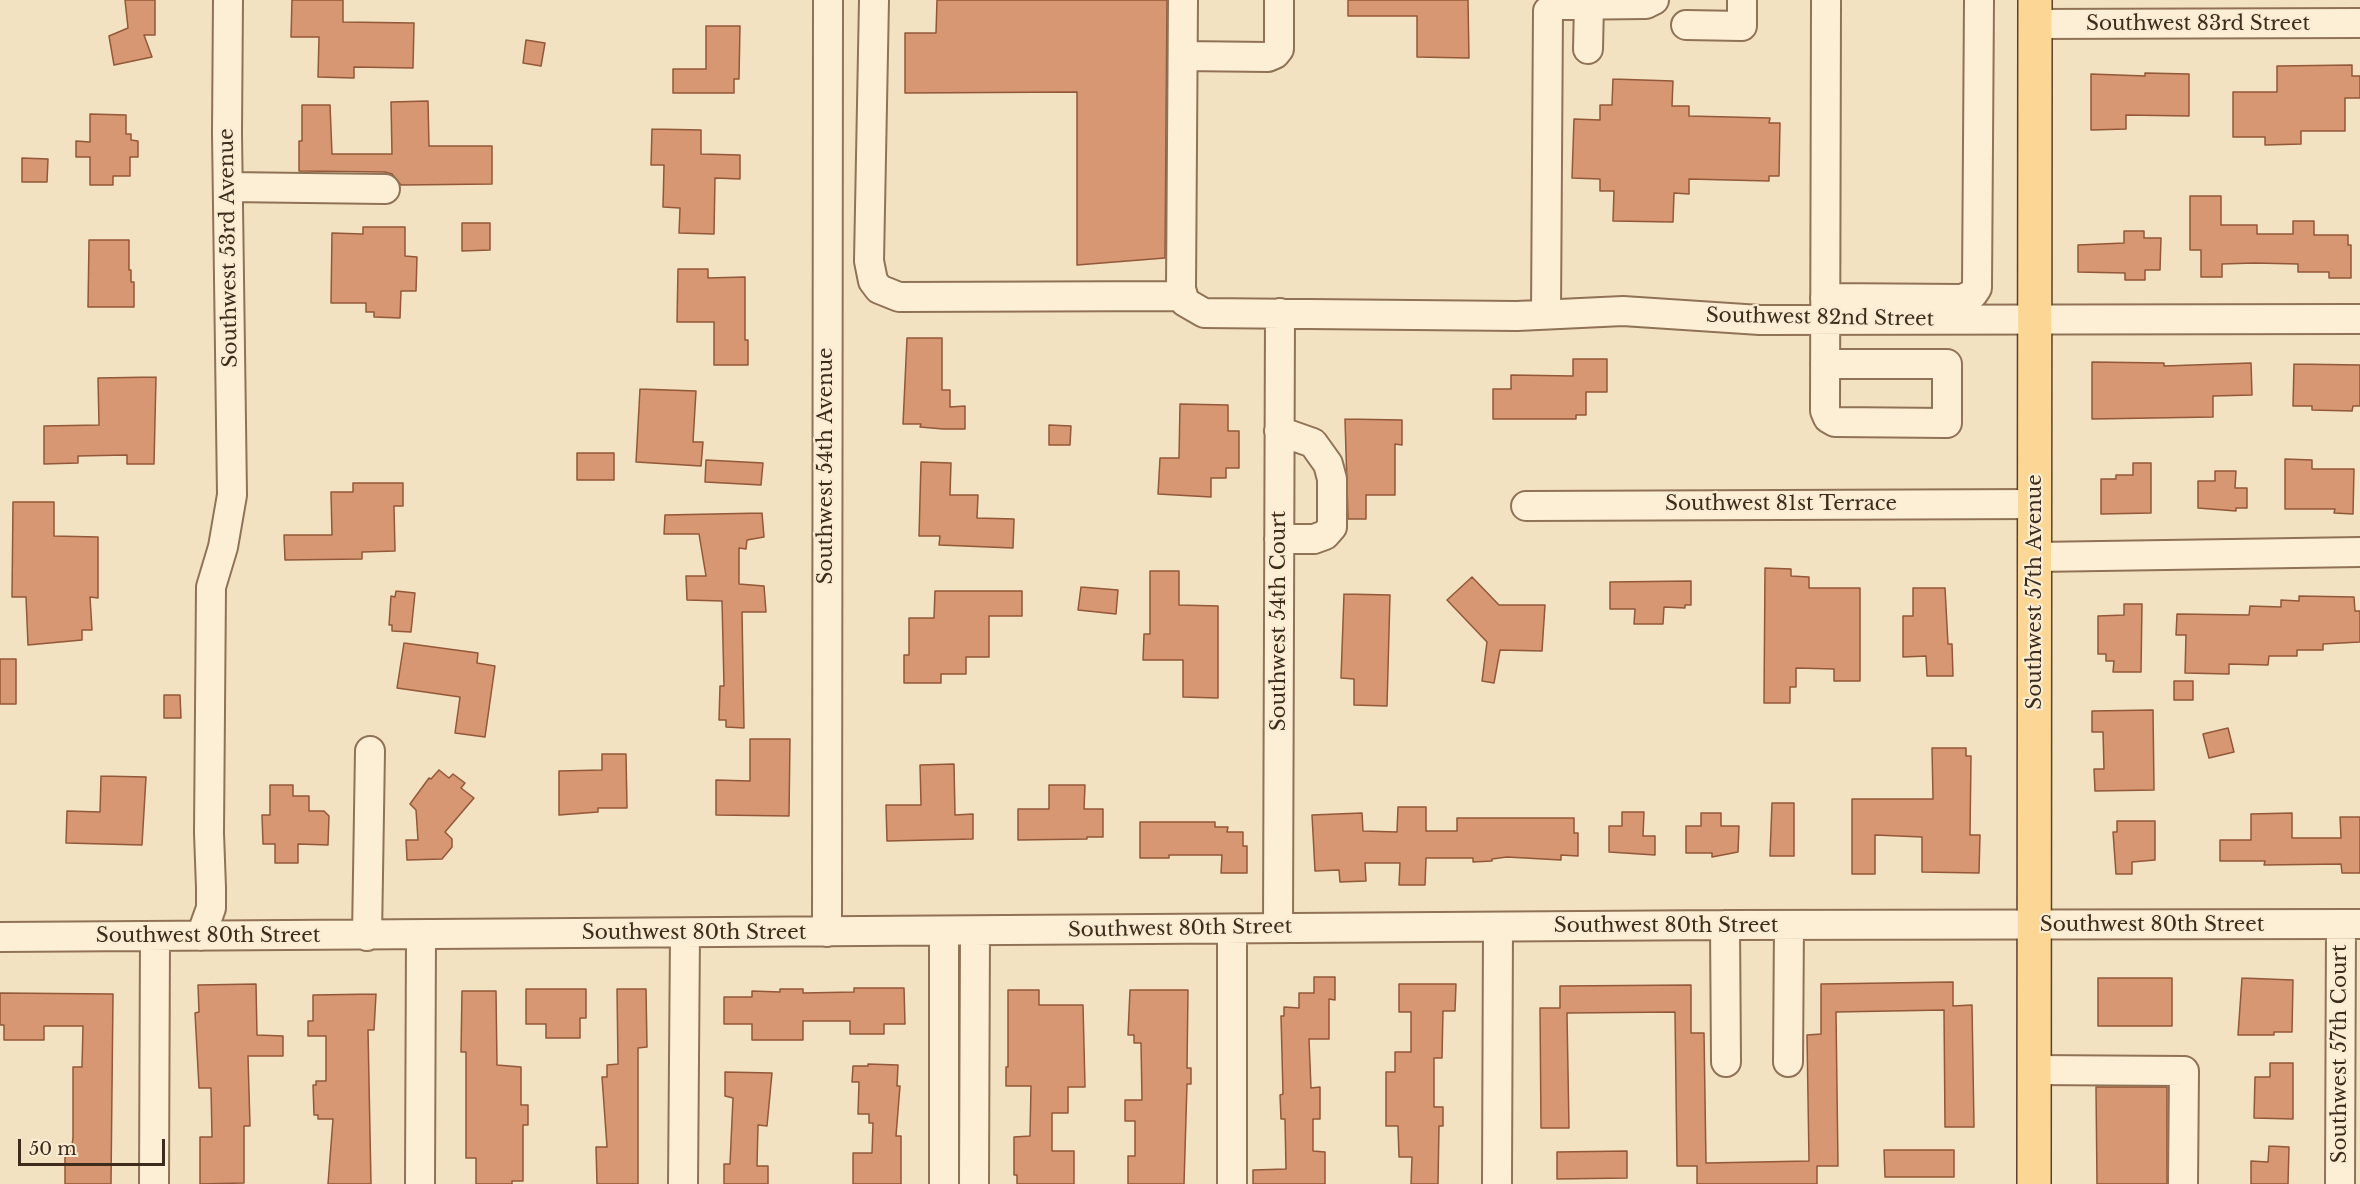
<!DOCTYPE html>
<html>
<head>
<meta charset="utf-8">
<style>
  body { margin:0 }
  #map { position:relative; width:2360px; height:1184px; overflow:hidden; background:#f3e2c1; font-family:"Libre Baskerville",serif }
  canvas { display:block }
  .scale { position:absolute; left:18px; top:1139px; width:147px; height:27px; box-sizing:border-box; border:3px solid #3d2b1c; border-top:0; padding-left:8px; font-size:18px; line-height:21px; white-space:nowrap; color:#3d2b1c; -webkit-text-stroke:4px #faecd2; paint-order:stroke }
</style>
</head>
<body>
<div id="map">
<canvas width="2360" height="1184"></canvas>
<div class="scale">50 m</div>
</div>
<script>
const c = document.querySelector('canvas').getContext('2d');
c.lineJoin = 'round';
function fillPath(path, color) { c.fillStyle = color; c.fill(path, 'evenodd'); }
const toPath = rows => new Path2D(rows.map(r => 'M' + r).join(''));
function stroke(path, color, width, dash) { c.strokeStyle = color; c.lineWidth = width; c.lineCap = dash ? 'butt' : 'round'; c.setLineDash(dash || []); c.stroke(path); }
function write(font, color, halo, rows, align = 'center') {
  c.font = font + ' "Libre Baskerville",serif'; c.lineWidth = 4.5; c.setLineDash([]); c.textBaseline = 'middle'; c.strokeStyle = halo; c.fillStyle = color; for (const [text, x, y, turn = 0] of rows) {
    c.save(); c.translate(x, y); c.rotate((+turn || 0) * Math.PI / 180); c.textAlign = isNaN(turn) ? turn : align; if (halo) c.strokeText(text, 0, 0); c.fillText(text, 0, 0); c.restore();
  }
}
const building = toPath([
  [125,0,155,0,155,35,144,35,152,57,114,65,109,36,128,28,125,0],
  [292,0,343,0,343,22,414,23,413,68,354,67,354,78,318,77,319,37,291,37,292,0],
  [937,0,1167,0,1165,258,1077,265,1077,92,905,93,905,33,936,33,937,0],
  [1348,0,1468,0,1469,58,1417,57,1417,16,1348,16,1348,0],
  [706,26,740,26,739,79,734,79,734,93,673,93,673,69,706,69,706,26],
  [526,40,545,43,541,66,523,63,526,40],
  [2352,65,2352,76,2360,76,2360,98,2345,98,2345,131,2301,131,2301,144,2265,145,2265,137,2233,137,2233,92,2277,92,2277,66,2352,65],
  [2145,73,2189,74,2189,116,2126,115,2126,129,2091,130,2091,74,2145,76,2145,73],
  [1613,79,1673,81,1672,106,1689,106,1689,116,1770,118,1769,123,1780,123,1779,176,1769,176,1769,181,1689,179,1689,194,1674,193,1673,222,1613,221,1614,191,1600,191,1600,179,1572,178,1574,119,1600,120,1600,105,1612,105,1613,79],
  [428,101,429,146,492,146,492,184,401,185,392,174,385,172,299,171,299,141,302,141,302,105,330,105,332,154,392,154,391,102,428,101],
  [90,114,126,115,126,134,131,134,131,140,138,141,138,157,130,157,130,176,113,176,113,185,90,185,90,157,76,157,76,141,90,142,90,114],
  [652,129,701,130,701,154,740,155,740,179,715,178,714,234,679,233,680,208,663,207,664,165,651,165,652,129],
  [22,158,48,159,47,182,22,182,22,158],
  [2190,196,2221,196,2221,225,2257,225,2257,234,2293,234,2293,221,2314,221,2314,235,2348,235,2348,245,2351,245,2351,278,2329,278,2329,272,2298,272,2298,264,2254,263,2222,264,2222,277,2201,277,2201,250,2190,250,2190,196],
  [462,223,490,223,490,250,462,251,462,223],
  [363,227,405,227,405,256,417,257,416,291,401,291,400,318,374,317,374,312,366,312,366,303,331,303,332,233,363,234,363,227],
  [2124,231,2144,231,2144,238,2161,238,2160,270,2145,270,2145,280,2125,280,2125,273,2078,272,2078,245,2124,243,2124,231],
  [89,240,129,240,129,270,131,270,131,282,134,282,134,307,88,307,89,240],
  [678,269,708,269,708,278,745,277,745,340,748,340,748,365,714,365,714,322,677,322,678,269],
  [907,338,942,338,942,390,950,390,950,407,965,406,965,429,943,429,920,427,921,424,903,424,907,338],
  [1573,359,1607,359,1607,392,1586,392,1586,415,1576,415,1576,419,1493,419,1493,389,1511,389,1511,375,1573,376,1573,359],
  [2092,362,2164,363,2164,366,2251,363,2252,395,2213,396,2213,417,2092,419,2092,362],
  [2294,364,2360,365,2360,406,2353,406,2352,411,2312,410,2312,406,2293,406,2294,364],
  [156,377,154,464,127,464,127,455,78,456,78,463,44,464,44,426,99,425,98,378,156,377],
  [640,389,696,391,693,442,703,442,701,466,636,462,640,389],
  [1180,404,1228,405,1228,431,1239,431,1239,468,1226,468,1226,478,1211,478,1211,497,1158,494,1160,458,1179,458,1180,404],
  [1345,419,1402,420,1402,445,1395,444,1395,495,1366,495,1366,519,1348,519,1345,419],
  [1049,425,1071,426,1070,445,1049,445,1049,425],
  [577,453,614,453,614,480,577,480,577,453],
  [2285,459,2312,460,2312,469,2354,469,2353,514,2334,513,2335,509,2285,509,2285,459],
  [706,460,763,463,761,485,705,482,706,460],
  [921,462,951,463,950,495,978,495,977,518,1014,519,1013,548,939,545,940,536,919,536,921,462],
  [2133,463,2151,463,2151,513,2101,514,2101,479,2116,479,2116,475,2133,475,2133,463],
  [2215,471,2236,471,2235,488,2247,488,2247,508,2236,508,2236,511,2198,508,2198,481,2215,481,2215,471],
  [353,483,403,483,403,506,394,506,395,551,362,552,362,559,285,560,284,535,332,535,331,492,353,492,353,483],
  [13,502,54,502,54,536,98,537,98,598,90,597,92,630,82,630,82,640,28,645,26,597,12,597,13,502],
  [762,513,764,537,747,540,746,549,739,548,739,584,764,586,766,612,742,612,744,728,726,727,726,720,719,720,720,686,724,686,722,601,687,600,686,576,706,576,699,534,664,534,665,515,762,513],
  [1765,568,1791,569,1791,576,1809,577,1809,588,1860,588,1860,681,1834,681,1834,669,1796,668,1796,687,1790,687,1790,703,1764,703,1765,568],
  [1150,571,1179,571,1179,605,1218,606,1218,698,1183,697,1183,660,1143,660,1144,634,1150,634,1150,571],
  [1472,577,1499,605,1545,605,1542,651,1500,650,1494,683,1482,681,1487,642,1447,600,1472,577],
  [1691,581,1691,605,1685,605,1685,608,1664,607,1663,624,1634,624,1635,609,1610,609,1610,582,1691,581],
  [1081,587,1118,590,1116,614,1078,610,1081,587],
  [1913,588,1945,588,1948,644,1952,644,1953,676,1927,676,1926,656,1903,657,1903,616,1913,616,1913,588],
  [396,591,415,593,411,632,392,631,392,625,389,625,391,596,395,597,396,591],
  [935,591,1022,591,1022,616,989,616,989,657,966,657,966,674,941,674,941,683,904,683,904,655,909,655,909,618,934,618,935,591],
  [1344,594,1390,595,1387,706,1354,705,1354,679,1341,678,1344,594],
  [2299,596,2354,597,2355,611,2360,611,2360,642,2323,644,2323,650,2297,650,2297,656,2269,656,2268,665,2229,664,2229,674,2185,673,2186,635,2176,635,2177,614,2249,615,2250,606,2281,607,2281,600,2299,601,2299,596],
  [2124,604,2142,604,2141,672,2113,672,2114,661,2106,661,2106,654,2098,654,2098,616,2124,615,2124,604],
  [404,643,478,653,477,663,495,666,485,737,455,733,460,697,397,688,404,643],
  [0,659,16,659,16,704,0,704,0,659],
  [2174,681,2193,681,2193,700,2174,700,2174,681],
  [164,695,180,695,181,718,164,718,164,695],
  [2153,710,2154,790,2095,791,2094,769,2104,769,2103,732,2092,732,2092,711,2153,710],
  [2228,728,2234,752,2209,758,2203,734,2228,728],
  [750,739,790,739,789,816,716,815,716,780,750,781,750,739],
  [1932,748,1966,748,1966,756,1971,756,1970,835,1980,835,1979,873,1922,872,1922,837,1875,835,1875,874,1852,874,1852,799,1933,799,1932,748],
  [602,754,626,754,627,808,598,808,598,812,559,815,559,771,602,770,602,754],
  [954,764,955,815,973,814,973,839,887,841,886,805,921,805,920,765,954,764],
  [439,770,449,778,453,774,465,783,461,788,474,798,445,832,452,839,452,847,442,859,407,860,406,840,418,840,416,810,410,804,429,778,431,779,439,770],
  [101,776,146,777,142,845,66,843,67,811,100,812,101,776],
  [270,785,293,785,293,796,309,796,309,811,324,811,329,816,328,845,298,844,298,863,275,863,275,844,263,844,262,815,270,815,270,785],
  [1049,785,1085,785,1084,809,1103,809,1103,837,1087,837,1087,839,1018,840,1018,809,1049,809,1049,785],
  [1772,803,1794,803,1794,856,1770,856,1772,803],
  [1398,807,1426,807,1426,831,1457,831,1457,818,1574,818,1574,833,1578,833,1578,856,1561,855,1561,860,1507,857,1492,859,1492,861,1473,862,1473,858,1426,858,1425,885,1399,885,1400,863,1365,863,1366,881,1340,882,1339,870,1315,871,1312,815,1362,813,1363,831,1397,832,1398,807],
  [1622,812,1644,812,1643,836,1655,836,1655,855,1609,852,1609,826,1622,826,1622,812],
  [1701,813,1721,813,1721,826,1739,826,1738,852,1712,857,1712,853,1686,853,1686,826,1701,826,1701,813],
  [2292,813,2292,838,2341,838,2340,817,2360,817,2360,873,2342,873,2341,864,2264,865,2265,861,2220,861,2220,840,2251,840,2251,814,2292,813],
  [2117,821,2155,821,2155,860,2132,862,2132,874,2116,874,2113,832,2117,832,2117,821],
  [1140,822,1215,822,1215,827,1228,827,1227,832,1243,832,1243,846,1247,846,1247,873,1221,873,1222,855,1169,855,1169,858,1140,858,1140,822],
  [1314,977,1335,977,1335,1000,1329,999,1329,1039,1309,1039,1311,1088,1320,1087,1320,1119,1313,1119,1313,1151,1325,1152,1325,1184,1253,1184,1253,1170,1286,1169,1285,1119,1281,1119,1280,1095,1283,1094,1281,1016,1284,1016,1284,1007,1299,1008,1299,993,1314,993,1314,977],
  [2098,978,2172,978,2172,1026,2098,1026,2098,978],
  [2242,978,2293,980,2292,1032,2274,1032,2274,1035,2238,1035,2242,978],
  [1953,982,1953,1006,1972,1005,1974,1127,1945,1127,1944,1010,1836,1012,1838,1166,1817,1166,1817,1184,1697,1184,1697,1166,1677,1166,1675,1012,1567,1013,1569,1128,1541,1128,1540,1008,1560,1008,1560,986,1691,985,1691,1033,1704,1033,1706,1163,1809,1161,1807,1035,1821,1034,1821,984,1953,982],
  [256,984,257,1035,283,1036,283,1056,248,1056,250,1126,244,1126,244,1183,200,1184,200,1137,212,1137,211,1088,199,1088,195,1013,199,1012,198,985,256,984],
  [1399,984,1456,984,1455,1011,1443,1011,1442,1058,1434,1058,1434,1107,1443,1107,1443,1126,1439,1126,1438,1184,1411,1184,1412,1157,1399,1157,1398,1126,1386,1126,1386,1072,1395,1072,1395,1052,1411,1052,1411,1012,1399,1012,1399,984],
  [854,988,904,988,905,1024,884,1024,884,1034,850,1034,850,1021,803,1021,803,1040,752,1040,752,1024,724,1024,724,997,752,997,752,991,780,992,780,989,803,989,803,993,854,992,854,988],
  [526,989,586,989,586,1018,580,1018,580,1038,546,1038,546,1024,526,1024,526,989],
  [617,989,646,989,647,1047,638,1048,638,1184,597,1184,596,1147,607,1147,602,1077,607,1077,607,1065,618,1064,617,989],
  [1008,990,1039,990,1039,1005,1083,1005,1085,1087,1068,1087,1068,1113,1052,1113,1052,1151,1074,1151,1074,1184,1017,1184,1017,1175,1014,1175,1014,1137,1030,1136,1031,1086,1006,1086,1006,1067,1008,1067,1008,990],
  [1130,990,1188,990,1187,1068,1191,1068,1191,1084,1187,1084,1184,1184,1128,1184,1128,1156,1135,1156,1135,1121,1125,1121,1125,1100,1142,1100,1141,1043,1134,1043,1134,1035,1128,1035,1130,990],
  [462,991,496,991,497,1065,521,1067,521,1105,528,1105,528,1125,523,1125,523,1181,512,1181,512,1184,476,1184,476,1158,466,1158,466,1052,461,1052,462,991],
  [0,993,113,994,111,1184,65,1184,65,1152,71,1152,73,1138,73,1067,82,1067,83,1026,44,1026,44,1040,4,1040,4,1025,0,1025,0,993],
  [376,994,374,1030,368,1030,371,1184,328,1184,333,1119,318,1119,318,1115,314,1115,313,1085,316,1085,316,1081,326,1081,326,1036,308,1036,308,1021,313,1021,313,995,376,994],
  [2270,1063,2293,1063,2293,1119,2254,1118,2255,1077,2270,1077,2270,1063],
  [868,1064,898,1065,897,1086,900,1086,896,1136,901,1136,901,1184,853,1184,853,1153,872,1153,873,1123,869,1123,869,1114,858,1114,859,1082,852,1082,853,1066,868,1066,868,1064],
  [725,1072,772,1073,767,1126,758,1125,757,1166,768,1166,768,1184,724,1184,724,1164,730,1164,733,1098,725,1096,725,1072],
  [2096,1087,2167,1087,2167,1184,2097,1184,2096,1087],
  [2269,1146,2289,1147,2288,1184,2251,1184,2251,1161,2268,1162,2269,1146],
  [1884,1150,1954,1150,1954,1177,1885,1177,1884,1150],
  [1627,1151,1627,1178,1557,1179,1557,1152,1627,1151]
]);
fillPath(building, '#d69772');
stroke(building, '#925839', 1.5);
const minor = toPath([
  [874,0,869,261,873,281,879,289,899,297,1183,296],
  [1183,0,1181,289,1185,302,1204,313,1517,316,1623,311,1760,320,2360,319],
  [2035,24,2360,23],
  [1686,25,1742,26,1742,0],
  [1588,49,1589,4],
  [1183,56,1268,57,1275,54,1279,49,1279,0],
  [228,187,385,189],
  [1825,298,1962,299,1973,294,1977,288,1979,0],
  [1546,313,1548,11,1556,5,1646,4,1654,0],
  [1825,364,1947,364,1947,423,1835,422,1828,418,1825,411,1826,0],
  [1526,506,2036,504],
  [1279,539,1314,539,1325,535,1332,527,1332,479,1328,464,1313,443,1279,431],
  [2036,557,2360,552],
  [1725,925,1726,1062],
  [1278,928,1280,313],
  [827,932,828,0],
  [201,936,211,908,211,888,209,833,211,587,223,547,232,495,227,133,228,0],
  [367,936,370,751],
  [0,937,1725,925,2360,924],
  [1788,1062,1789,925],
  [2034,1070,2184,1071,2183,1184],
  [154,1184,155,936],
  [420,1184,421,936],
  [683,1184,685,934],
  [944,1184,944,931],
  [974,1184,975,931],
  [1232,1184,1232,929],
  [1497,1184,1498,927],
  [2340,1184,2341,924]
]);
const major = toPath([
  [2034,1184,2035,0]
]);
stroke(minor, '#907256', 32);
stroke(major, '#5d402b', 36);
stroke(minor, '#fdefd6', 28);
stroke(major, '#fbd694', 33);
write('20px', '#3d2b1c', '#faecd2', [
  ["Southwest 83rd Street",2198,24],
  ["Southwest 53rd Avenue",229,248,-91],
  ["Southwest 82nd Street",1820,318,1],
  ["Southwest 54th Avenue",826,466,-90],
  ["Southwest 81st Terrace",1781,504],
  ["Southwest 57th Avenue",2035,592,-90],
  ["Southwest 54th Court",1279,621,-90],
  ["Southwest 80th Street",2152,925],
  ["Southwest 80th Street",1666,926],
  ["Southwest 80th Street",1180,929,-1],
  ["Southwest 80th Street",694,933],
  ["Southwest 80th Street",208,936],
  ["Southwest 57th Court",2340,1054,-90]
]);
</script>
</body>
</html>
